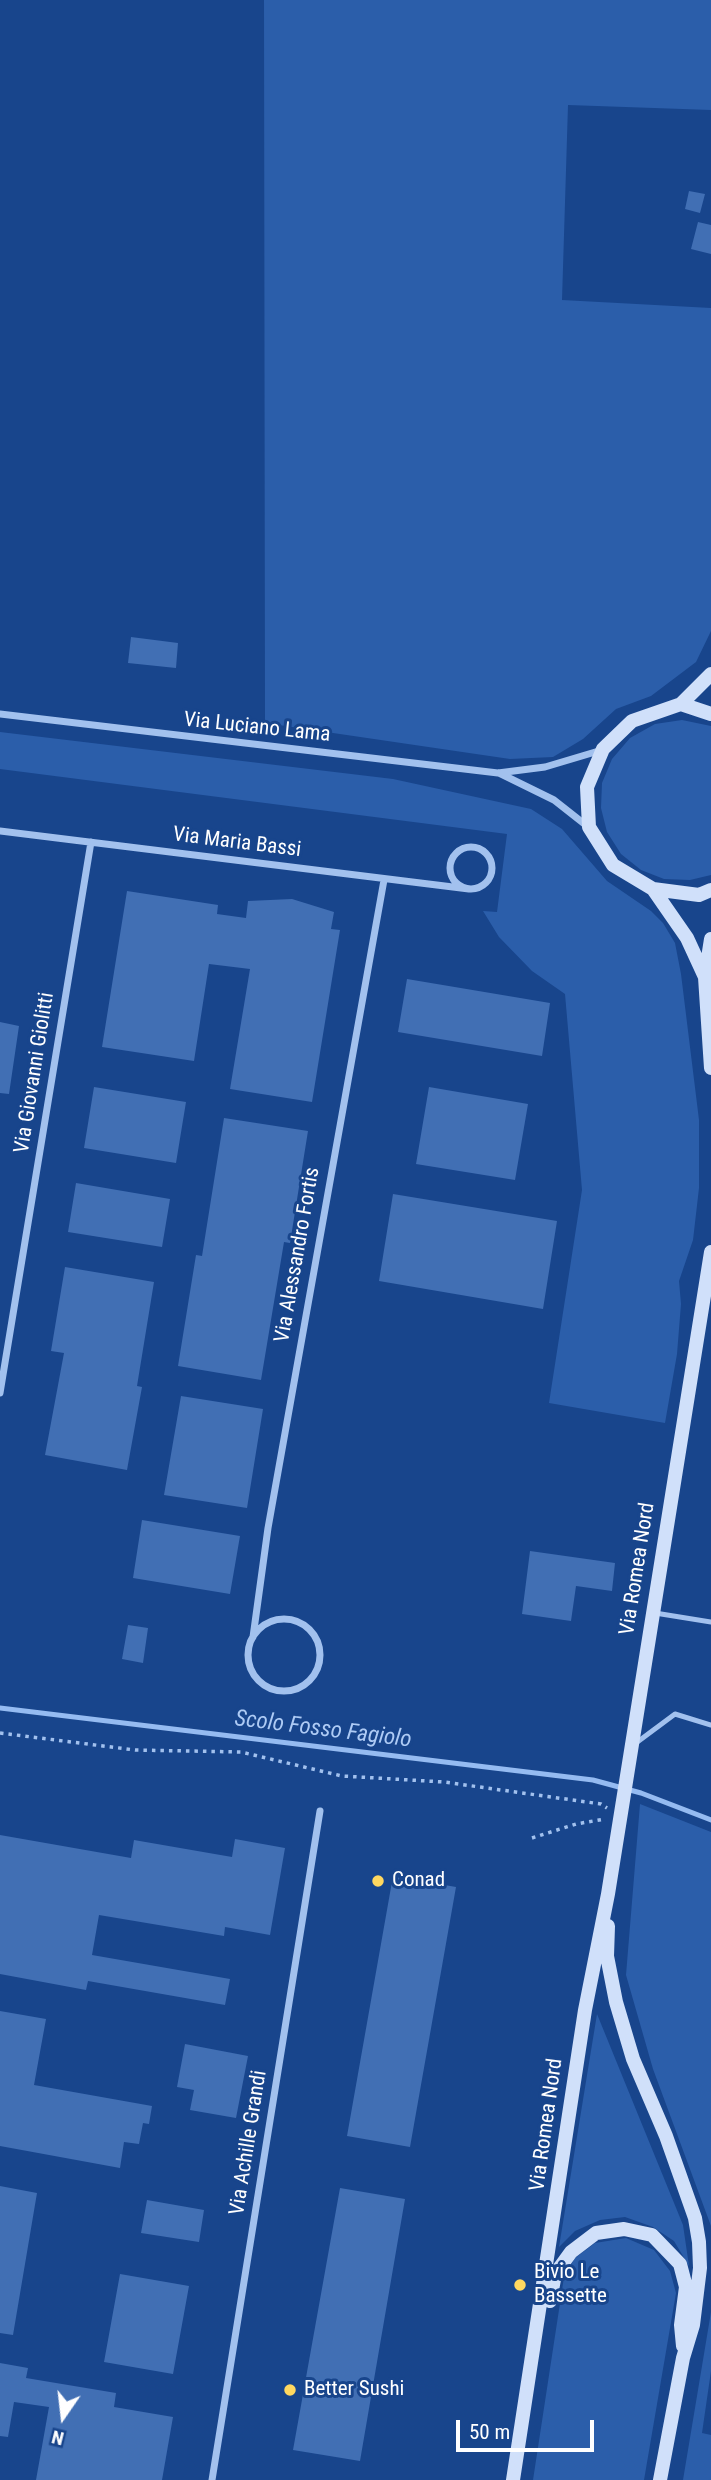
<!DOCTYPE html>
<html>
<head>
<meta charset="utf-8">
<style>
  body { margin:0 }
  #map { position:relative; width:711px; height:2480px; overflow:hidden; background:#18458c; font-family:"Roboto Condensed",sans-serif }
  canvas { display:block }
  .north { position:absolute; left:28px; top:2382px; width:70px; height:70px; -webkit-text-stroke:5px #18458c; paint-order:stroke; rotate:194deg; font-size:19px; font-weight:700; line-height:28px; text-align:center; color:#fff }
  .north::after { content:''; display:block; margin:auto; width:24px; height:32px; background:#fff; clip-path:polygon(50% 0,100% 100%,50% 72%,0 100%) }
  .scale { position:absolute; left:456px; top:2420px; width:138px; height:32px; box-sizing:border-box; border:4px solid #fff; border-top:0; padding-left:9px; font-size:21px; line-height:24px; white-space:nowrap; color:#fff; -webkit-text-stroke:5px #18458c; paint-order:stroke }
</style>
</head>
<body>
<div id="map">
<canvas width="711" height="2480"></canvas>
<div class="north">N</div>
<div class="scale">50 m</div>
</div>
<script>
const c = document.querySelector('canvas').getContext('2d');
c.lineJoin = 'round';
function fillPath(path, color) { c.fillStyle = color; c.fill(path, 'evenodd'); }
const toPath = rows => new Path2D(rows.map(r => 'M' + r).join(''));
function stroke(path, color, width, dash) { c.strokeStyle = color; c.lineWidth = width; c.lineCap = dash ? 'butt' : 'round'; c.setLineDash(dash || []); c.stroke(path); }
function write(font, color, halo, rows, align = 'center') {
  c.font = font + ' "Roboto Condensed",sans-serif'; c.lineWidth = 6; c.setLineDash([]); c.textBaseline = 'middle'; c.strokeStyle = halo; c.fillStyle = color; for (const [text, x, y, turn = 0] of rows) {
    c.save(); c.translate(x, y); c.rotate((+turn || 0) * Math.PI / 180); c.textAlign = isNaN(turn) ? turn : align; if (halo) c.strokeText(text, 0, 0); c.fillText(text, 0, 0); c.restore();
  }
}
fillPath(toPath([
  [264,0,711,0,711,110,568,105,562,300,711,308,711,631,696,662,651,696,616,709,583,739,553,757,510,759,265,723],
  [682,720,711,726,711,875,690,880,664,879,641,870,621,854,607,832,601,808,602,783,612,759,630,738,655,724],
  [0,732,393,779,531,809,562,829,607,881,651,911,663,923,675,943,681,974,699,1120,699,1188,693,1240,679,1281,681,1304,677,1354,665,1423,549,1403,582,1190,565,994,532,971,499,937,483,911,497,912,507,834,0,769],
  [640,1804,711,1832,711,2226,653,2069,626,1975],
  [597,2014,683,2225,689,2266,674,2241,653,2227,625,2217,600,2220,575,2231,559,2247],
  [626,2238,654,2250,670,2271,676,2293,644,2480,533,2480,564,2277,575,2258,595,2243],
  [711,2312,711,2371,702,2433,711,2435,711,2480,683,2480]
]), '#2b5eaa');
stroke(toPath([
  [0,1708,593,1780,641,1793,711,1820]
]), '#95bbf1', 5);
fillPath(toPath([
  [689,191,705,194,700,213,685,209],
  [698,222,711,225,711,254,691,249],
  [131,637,178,643,176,668,128,663],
  [127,891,218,905,217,914,246,918,248,901,292,899,334,912,331,929,340,930,312,1102,230,1089,250,969,209,964,194,1061,102,1047],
  [407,979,550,1003,542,1056,398,1032],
  [0,1022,19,1026,9,1094,0,1093],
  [94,1087,186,1102,176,1163,84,1148],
  [429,1087,528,1104,515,1180,416,1164],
  [224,1118,308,1131,290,1243,284,1242,261,1380,178,1366,196,1255,202,1256],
  [76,1183,170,1199,162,1247,68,1232],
  [393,1194,557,1221,543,1309,379,1281],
  [65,1267,154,1282,137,1386,142,1387,127,1470,45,1455,64,1353,51,1351],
  [181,1396,263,1409,247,1508,164,1495],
  [142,1520,240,1536,230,1594,133,1578],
  [530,1551,615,1563,612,1591,576,1586,571,1621,522,1614],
  [128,1625,148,1628,143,1663,122,1659],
  [0,1835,131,1858,134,1840,232,1857,235,1839,285,1848,270,1935,225,1927,224,1936,99,1915,92,1955,230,1979,225,2005,88,1981,86,1990,0,1974],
  [393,1876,456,1887,410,2147,347,2136],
  [0,2011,46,2019,34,2085,152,2106,149,2124,143,2123,139,2144,124,2142,120,2168,0,2146],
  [185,2044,248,2056,236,2118,190,2110,194,2090,177,2087],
  [0,2186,37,2193,13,2335,0,2333],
  [340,2188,405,2199,360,2461,293,2450],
  [147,2200,204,2210,199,2242,141,2233],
  [120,2274,189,2286,173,2374,104,2362],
  [0,2363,28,2368,26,2378,116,2393,114,2407,173,2417,162,2480,36,2480,49,2407,14,2402,8,2437,0,2436]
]), '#416fb4');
stroke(toPath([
  [0,1733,135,1750,241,1752,342,1776,444,1782,601,1804,607,1808],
  [532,1838,576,1824,605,1819]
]), '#a2c1ee', 3.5, [3.5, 5]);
stroke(toPath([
  [655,1613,711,1622],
  [636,1743,675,1714,711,1725]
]), '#a2c1ee', 5);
stroke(toPath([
  [0,714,498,773,545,767,602,750],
  [499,773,554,800,587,826],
  [0,831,469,889],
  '450 868a21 21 0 1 1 42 0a21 21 0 1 1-42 0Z',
  [0,1393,91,842],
  '248 1655a36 36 0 1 1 72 0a36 36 0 1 1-72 0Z',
  [253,1637,268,1528,384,880],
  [212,2480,320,1811]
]), '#a2c1ee', 7);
stroke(toPath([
  [681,704,711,674],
  [711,714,681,704,632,721,603,749,587,787,589,827,613,865,653,889,699,895,711,890],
  [653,889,687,938,705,977],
  [711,939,705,977,711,1068],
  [608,1926,607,1956,616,2002,633,2059,666,2136,695,2218,699,2242,700,2268,693,2325,683,2358,660,2480],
  [550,2301,555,2274,571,2252,596,2233,624,2229,652,2235,680,2264,686,2287,681,2325,683,2346],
  [513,2480,585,2010,608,1894,711,1252]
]), '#d0e0fa', 14);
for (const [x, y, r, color] of [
  [378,1881,7,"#ffd860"],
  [520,2285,7,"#ffd860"],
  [290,2390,7,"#ffd860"]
]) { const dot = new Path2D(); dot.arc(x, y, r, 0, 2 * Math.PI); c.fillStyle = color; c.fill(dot); stroke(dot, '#18458c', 2.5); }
write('21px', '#fff', '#18458c', [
  ["Via Luciano Lama",257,728,6],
  ["Via Maria Bassi",237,843,7],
  ["Via Giovanni Giolitti",35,1073,-81],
  ["Via Alessandro Fortis",298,1255,-80],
  ["Via Romea Nord",638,1569,-81],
  ["Via Romea Nord",547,2125,-82],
  ["Via Achille Grandi",249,2143,-81]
]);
write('21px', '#fff', '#18458c', [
  ["Conad",392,1881],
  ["Bivio Le",534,2273],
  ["Bassette",534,2297],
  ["Better Sushi",304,2390]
], 'left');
write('italic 23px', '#aecbf5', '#18458c', [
  ["Scolo Fosso Fagiolo",323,1730,7]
]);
</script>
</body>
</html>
